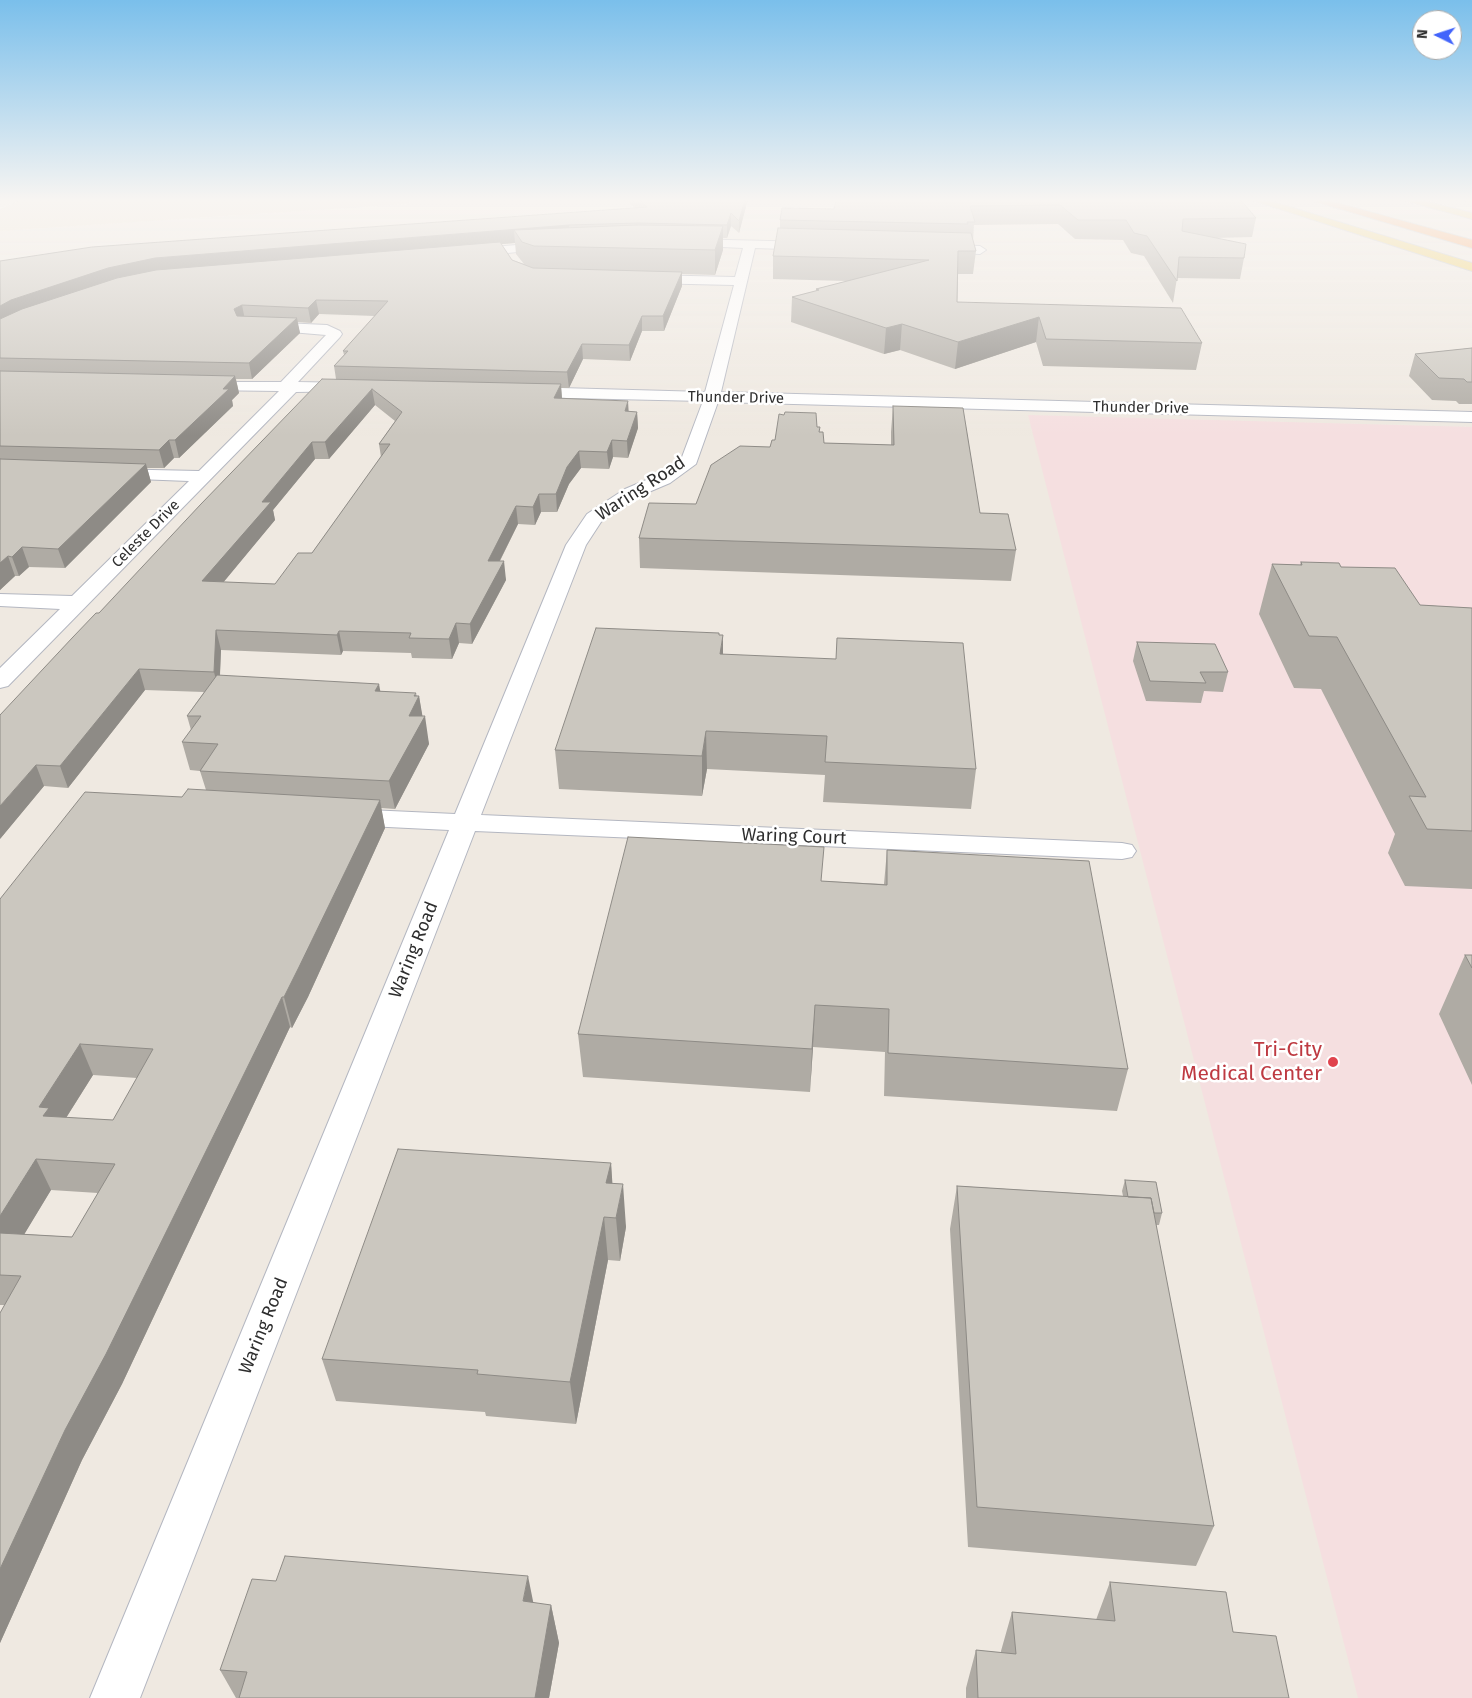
<!DOCTYPE html>
<html>
<head>
<meta charset="utf-8">
<style>
  body { margin:0 }
  #map { position:relative; width:1472px; height:1698px; overflow:hidden; background:#efe9e1; font-family:"Fira Sans",sans-serif }
  canvas { display:block }
  .north { position:absolute; left:1412px; top:10px; width:50px; height:50px; box-sizing:border-box; background:#fff; border:1px solid #ababab; border-radius:50%; rotate:274deg; font-size:14px; font-weight:700; line-height:20px; text-align:center; color:#2e2e2e }
  .north::after { content:''; display:block; margin:auto; width:18px; height:22px; background:#4264fb; clip-path:polygon(50% 0,100% 100%,50% 72%,0 100%) }
</style>
</head>
<body>
<div id="map">
<canvas width="1472" height="1698"></canvas>
<div class="north">N</div>
</div>
<script>
const c = document.querySelector('canvas').getContext('2d');
c.lineJoin = 'round';
function fillPath(path, color) { c.fillStyle = color; c.fill(path, 'evenodd'); }
const toPath = rows => new Path2D(rows.map(r => 'M' + r).join(''));
function stroke(path, color, width, dash) { c.strokeStyle = color; c.lineWidth = width; c.lineCap = dash ? 'butt' : 'round'; c.setLineDash(dash || []); c.stroke(path); }
function write(font, color, halo, rows, align = 'center') {
  c.font = font + ' "Fira Sans",sans-serif'; c.lineWidth = 5; c.setLineDash([]); c.textBaseline = 'middle'; c.strokeStyle = halo; c.fillStyle = color; for (const [text, x, y, turn = 0] of rows) {
    c.save(); c.translate(x, y); c.rotate((+turn || 0) * Math.PI / 180); c.textAlign = isNaN(turn) ? turn : align; if (halo) c.strokeText(text, 0, 0); c.fillText(text, 0, 0); c.restore();
  }
}
fillPath(toPath([
  [23,199,414,199,407,204,0,231,0,209]
]), '#f0e6d1');
fillPath(toPath([
  [1028,415,1472,427,1472,1698,1358,1698]
]), '#f5dfe0');
const minor = toPath([
  [686,239,812,242,818,246,812,250,755,248,721,392,1472,412,1472,422,718,402,696,464,670,483,637,497,601,522,586,545,481,815,1122,843,1132,845,1136,851,1132,857,1122,859,475,831,140,1698,90,1698,449,830,347,825,338,823,334,817,338,811,347,809,455,814,566,545,587,514,625,489,658,475,682,457,703,401,524,397,516,392,524,387,705,392,734,285,645,283,639,279,645,275,735,277,743,248,682,245,682,241,686,239],
  [553,242,557,244,557,248,468,257,462,253,468,249,553,242],
  [938,245,980,246,986,250,980,254,934,252,934,246,938,245],
  [260,322,327,325,340,331,342,334,340,337,298,382,351,383,356,385,359,388,356,391,296,392,8,686,0,688,0,668,60,609,0,606,0,594,72,596,189,481,111,478,105,477,102,473,105,469,199,471,279,391,201,390,196,388,193,385,196,382,281,382,326,335,255,329,253,326,260,322]
]);
const major = toPath([
  [1249,199,1264,199,1472,263,1472,271,1249,199],
  [1400,199,1416,199,1472,213,1472,219,1400,199]
]);
const highway = toPath([
  [1307,199,1323,199,1472,240,1472,248,1307,199]
]);
stroke(minor, '#b4b7c1', 2);
stroke(major, '#c9c9c9', 2);
stroke(highway, '#c9c9c9', 2);
fillPath(minor, '#fff');
fillPath(major, '#f2d163');
fillPath(highway, '#ffa35c');
fillPath(toPath([
  [624,199,748,199,739,233,731,226,727,238,723,238,723,250,715,275,682,274,682,286,664,331,642,331,630,361,583,359,569,388,561,388,562,398,629,411,637,412,638,428,628,458,613,457,609,469,581,468,569,484,557,512,541,512,535,525,518,524,500,561,506,580,472,644,459,643,452,659,412,658,411,653,343,651,341,655,221,650,220,676,380,691,419,696,422,716,429,744,395,809,381,808,385,828,308,997,292,1028,290,1027,122,1384,82,1460,0,1643,0,1313,5,1305,0,1305,0,899,182,797,206,790,200,771,190,770,182,742,191,730,187,716,204,692,145,690,68,788,44,786,0,839,99,613,336,379,334,366,344,355,343,351,375,316,319,314,311,323,297,322,300,333,252,379,236,379,239,393,232,400,233,406,179,458,174,458,164,468,147,468,151,482,65,568,29,567,19,576,15,576,0,590,0,261,635,208],
  [515,243,516,254,524,264,512,260,501,244],
  [375,405,395,421,379,444,381,457,312,553,275,584,223,582,275,520,273,510,315,459,329,459],
  [93,1075,137,1078,113,1120,66,1118],
  [51,1190,98,1193,72,1237,24,1234],
  [1240,199,1256,218,1252,237,1216,238,1244,258,1240,279,1177,278,1173,303,1144,256,1131,253,1123,240,1075,239,1058,224,974,225,973,241,976,251,973,274,958,274,957,302,1202,343,1196,370,1043,366,1036,342,955,369,900,350,884,354,791,322,792,297,816,291,816,289,847,281,773,279,773,256,780,229,780,220,834,209],
  [1454,199,1472,199,1472,203],
  [1472,348,1472,404,1459,404,1456,401,1432,400,1409,376,1415,354],
  [893,406,980,513,1016,550,1011,581,640,568,639,538,696,504,770,447,775,440,819,432,824,443,891,445,891,432],
  [1301,562,1341,567,1420,605,1472,608,1472,889,1405,886,1388,853,1395,834,1321,689,1294,688,1259,614,1272,564,1300,565],
  [719,635,723,654,976,769,971,809,823,802,825,775,707,769,702,796,559,789,555,750],
  [1137,642,1228,672,1223,692,1204,691,1201,703,1146,701,1133,661],
  [887,850,1128,1069,1117,1111,884,1096,885,1052,813,1047,810,1092,583,1077,578,1034,822,881,884,884],
  [1465,955,1472,955,1472,1085,1439,1014],
  [611,1163,612,1183,626,1227,620,1261,608,1260,576,1424,486,1416,485,1412,336,1401,322,1359],
  [1125,1180,1162,1213,1159,1225,1156,1225,1214,1526,1196,1566,968,1547,950,1229,957,1186,1123,1196,1122,1191],
  [1110,1582,1233,1632,1289,1698,966,1698,966,1688,976,1650,1001,1653,1001,1651,1012,1612,1096,1620],
  [533,1603,551,1605,559,1643,549,1698,236,1698,220,1670]
]), '#afaba4');
fillPath(toPath([
  [745,199,748,199,739,233,739,221],
  [731,213,731,226,727,238,727,225],
  [569,225,570,238,514,230,515,243,159,272,0,324,0,306,11,300,108,268,155,258],
  [723,226,723,250,715,275,715,250],
  [682,272,682,286,664,331,663,316],
  [316,300,319,314,311,323,308,308],
  [242,305,245,320,237,324,234,309],
  [642,316,642,331,630,361,629,345],
  [1039,317,1036,342,955,369,958,342],
  [297,318,300,333,252,379,249,363],
  [902,324,900,350,884,354,886,328],
  [582,344,583,359,569,388,567,372],
  [235,376,239,393,232,400,233,406,179,458,175,440,223,389],
  [561,384,562,400,554,398],
  [372,389,375,405,329,459,325,442],
  [628,401,629,417,625,411],
  [637,412,638,428,628,458,627,441],
  [169,440,174,458,164,468,159,450],
  [612,440,613,457,609,469,607,452],
  [312,442,315,459,273,510,275,520,208,601,202,581,262,502],
  [579,451,581,468,569,484,557,512,556,494,567,467],
  [146,464,151,482,65,568,58,549],
  [539,494,541,512,535,525,533,507],
  [516,506,518,524,490,580,488,561],
  [22,547,29,567,19,576,12,557],
  [8,556,15,576,0,590,0,563],
  [504,561,506,580,472,644,470,624],
  [456,623,459,643,452,659,449,639],
  [216,630,221,650,219,693,214,672],
  [339,631,343,651,341,655,337,635],
  [723,635,723,672,720,654],
  [139,669,145,690,68,788,60,766],
  [379,684,384,711,375,691],
  [416,693,417,700,419,696,423,719,425,716,429,744,395,809,389,781],
  [706,731,707,769,702,796,702,756],
  [36,765,44,786,0,839,0,806],
  [380,800,385,828,308,997,292,1028,284,997],
  [282,997,290,1027,122,1384,82,1460,0,1643,0,1569,65,1430],
  [815,1005,813,1047,810,1092,812,1049],
  [80,1044,93,1075,59,1129,58,1147,39,1107],
  [36,1159,51,1190,7,1263,0,1250,0,1216],
  [611,1163,614,1206,606,1183],
  [623,1184,626,1227,620,1261,616,1218],
  [604,1217,608,1260,576,1424,570,1382],
  [528,1576,536,1616,523,1601],
  [551,1605,559,1643,549,1698,535,1698]
]), '#8e8b86');
const building = toPath([
  [638,199,745,199,739,221,731,213,727,225,638,223,569,225,155,258,108,268,11,300,0,306,0,261,92,247,647,207,638,199],
  [836,199,1240,199,1256,218,1183,219,1182,231,1246,244,1244,258,1179,257,1177,281,1147,236,1134,233,1126,220,1078,220,1060,205,970,206,975,222,967,222,968,224,780,220,782,208,834,209,836,199],
  [637,225,723,226,715,250,534,246,522,242,514,230,637,225],
  [778,228,971,233,976,251,958,251,957,302,1181,308,1202,343,1046,339,1039,317,958,342,902,324,886,328,792,297,819,290,816,289,929,260,773,256,778,228],
  [500,242,512,260,533,268,682,272,663,316,642,316,629,345,582,344,567,372,334,366,348,351,343,351,388,301,316,300,308,308,242,305,234,309,237,316,297,318,249,363,0,358,0,319,22,309,117,278,156,270,500,242],
  [1472,348,1472,382,1467,382,1464,379,1439,378,1415,354,1472,348],
  [0,371,235,376,223,389,229,389,175,440,169,440,159,450,0,446,0,371],
  [322,379,561,384,554,398,628,401,625,411,637,412,627,441,612,440,607,452,579,451,567,467,556,494,539,494,533,507,516,506,488,561,504,561,470,624,456,623,449,639,409,638,411,633,339,631,337,635,216,630,214,672,139,669,60,766,36,765,0,806,0,715,73,637,96,613,99,613,201,504,322,379],
  [372,389,402,412,379,444,390,444,312,553,298,553,275,584,202,581,271,502,262,502,312,442,325,442,372,389],
  [893,406,963,408,980,513,1008,514,1016,550,639,538,649,503,696,504,711,465,740,446,770,447,772,440,775,440,779,414,784,415,785,412,816,413,817,427,820,427,819,432,823,432,824,443,894,445,893,406],
  [0,459,146,464,58,549,22,547,12,557,8,556,0,563,0,459],
  [1301,562,1339,563,1341,567,1395,568,1420,605,1472,608,1472,831,1427,829,1409,796,1426,797,1337,637,1309,636,1272,564,1302,565,1301,562],
  [596,628,719,633,719,635,723,635,720,654,836,659,837,638,963,643,976,769,825,762,827,736,706,731,702,756,555,750,596,628],
  [1137,642,1215,644,1228,672,1200,672,1206,683,1150,681,1137,642],
  [217,675,379,684,375,691,416,693,414,696,419,696,409,716,425,716,389,781,200,771,218,744,182,742,201,716,187,716,217,675],
  [188,789,380,800,299,967,284,997,282,997,106,1354,65,1430,0,1569,0,1313,21,1276,0,1275,0,1233,72,1237,115,1164,36,1159,0,1216,0,899,85,792,182,797,188,789],
  [80,1044,153,1049,113,1120,43,1116,49,1108,39,1107,80,1044],
  [628,837,824,847,821,881,887,885,887,850,1089,861,1128,1069,888,1053,889,1009,815,1005,812,1049,578,1034,628,837],
  [1465,955,1472,955,1472,968,1465,955],
  [398,1149,611,1163,606,1183,623,1184,616,1218,604,1217,570,1382,477,1374,478,1370,322,1359,398,1149],
  [1125,1180,1156,1182,1162,1213,1154,1213,1151,1198,1128,1197,1125,1180],
  [957,1186,1151,1198,1214,1526,977,1507,957,1186],
  [285,1556,528,1576,523,1601,551,1605,535,1698,239,1698,247,1672,220,1670,252,1579,276,1581,285,1556],
  [1110,1582,1226,1592,1233,1632,1276,1636,1289,1698,978,1698,976,1650,1016,1654,1012,1612,1115,1621,1110,1582]
]);
fillPath(building, '#cbc7bf');
stroke(building, '#8e8b86', 1);
const sky = c.createLinearGradient(0, 0, 0, 436);
sky.addColorStop(0, '#7abfeb');
sky.addColorStop(0.46, '#f8f5f2');
sky.addColorStop(1, '#f8f5f200');
c.fillStyle = sky;
c.fillRect(0, 0, 1472, 436);
for (const [x, y, r, color] of [
  [1333,1062,6,"#e0444e"]
]) { const dot = new Path2D(); dot.arc(x, y, r, 0, 2 * Math.PI); c.fillStyle = color; c.fill(dot); stroke(dot, '#fff', 2); }
write('15px', '#2e2e2e', '#fff', [
  ["Thunder Drive",736,398,1],
  ["Thunder Drive",1141,408,1],
  ["Celeste Drive",146,534,-45]
]);
write('18px', '#2e2e2e', '#fff', [
  ["Waring Road",641,489,-33],
  ["Waring Court",794,837,2],
  ["Waring Road",414,950,-68],
  ["Waring Road",264,1326,-68]
]);
write('21px', '#be3a42', '#fff', [
  ["Tri-City",1322,1050],
  ["Medical Center",1322,1074]
], 'right');
</script>
</body>
</html>
